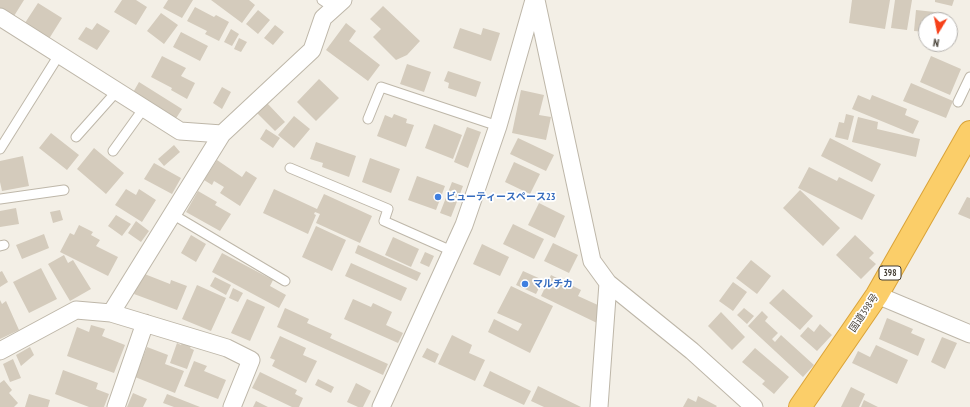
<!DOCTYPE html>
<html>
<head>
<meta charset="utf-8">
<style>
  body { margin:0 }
  #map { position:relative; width:970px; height:407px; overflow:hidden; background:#f3efe6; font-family:"PT Sans Narrow",sans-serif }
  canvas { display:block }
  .north { position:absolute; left:918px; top:12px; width:40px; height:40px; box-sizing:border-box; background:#fff; border:1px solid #b5b2ae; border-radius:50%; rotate:190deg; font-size:11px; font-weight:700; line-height:16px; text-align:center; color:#453f35 }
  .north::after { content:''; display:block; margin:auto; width:14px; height:18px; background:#f6411a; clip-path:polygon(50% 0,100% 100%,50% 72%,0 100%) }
</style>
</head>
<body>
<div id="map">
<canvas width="970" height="407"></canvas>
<div class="north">N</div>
</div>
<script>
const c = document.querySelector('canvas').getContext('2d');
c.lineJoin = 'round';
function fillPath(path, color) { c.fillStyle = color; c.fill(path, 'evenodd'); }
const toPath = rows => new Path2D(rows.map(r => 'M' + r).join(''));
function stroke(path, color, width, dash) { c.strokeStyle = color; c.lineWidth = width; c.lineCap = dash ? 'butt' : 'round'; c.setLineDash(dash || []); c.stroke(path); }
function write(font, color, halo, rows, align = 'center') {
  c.font = font + ' "PT Sans Narrow","Noto Sans JP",sans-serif'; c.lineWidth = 3.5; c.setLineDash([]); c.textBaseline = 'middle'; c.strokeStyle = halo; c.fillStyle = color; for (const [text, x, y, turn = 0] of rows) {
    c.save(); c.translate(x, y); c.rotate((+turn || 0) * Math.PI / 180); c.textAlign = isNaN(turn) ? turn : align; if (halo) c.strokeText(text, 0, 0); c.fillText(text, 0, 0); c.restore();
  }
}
fillPath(toPath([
  [0,0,24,0,14,16,0,8],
  [122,0,136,0,147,7,136,25,114,12],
  [168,0,193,0,182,18,163,8],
  [211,0,249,0,255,5,242,23],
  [852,0,890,0,885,29,849,23],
  [895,0,912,0,907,30,891,28],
  [935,0,954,0,952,6,935,2],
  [38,3,62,18,47,42,23,26],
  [383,6,420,41,407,55,396,60,373,37,381,29,370,19],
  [195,7,214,17,216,15,229,22,219,41,205,34,207,31,187,21],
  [258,10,270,20,258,34,246,24],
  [916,10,944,13,943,20,926,20,926,32,914,31],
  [161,13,178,25,164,44,147,31],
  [97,23,110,31,97,50,78,39,86,27,92,30],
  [346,23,356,31,349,41,380,65,368,81,326,50],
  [275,25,284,32,273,45,264,38],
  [460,28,481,35,483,28,500,33,491,61,453,48],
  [231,29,239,34,232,46,224,42],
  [181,32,208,46,200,61,173,47],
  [239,38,247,42,241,52,234,49],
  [162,56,186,68,181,76,195,83,187,99,171,90,172,88,151,77],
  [931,56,961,69,950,95,920,82],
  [407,64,431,72,424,92,400,84],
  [448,71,481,82,476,97,448,88,449,83,444,81],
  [319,79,339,98,316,121,297,102],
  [139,82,182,109,173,123,131,96],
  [911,83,953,101,946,118,903,101],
  [222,87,231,92,222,109,213,103],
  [521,90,544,95,539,115,551,117,546,140,512,133],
  [858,95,870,100,872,95,907,109,905,115,919,121,913,134,852,109],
  [267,103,285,122,275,131,257,113],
  [394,114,407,119,406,123,414,125,406,147,377,136,385,115,392,118],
  [846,114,854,116,848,140,835,137,839,122,844,123],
  [294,116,310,129,294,148,278,135],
  [858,117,878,122,877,129,920,139,916,157,852,142],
  [434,124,462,135,453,159,425,148],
  [467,127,481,132,468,168,454,162],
  [266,129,280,138,273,148,260,139],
  [51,133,79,155,67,170,39,148],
  [518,138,554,155,546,171,510,154],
  [830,138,881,164,872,182,821,156],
  [316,142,356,156,349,177,322,167,323,163,310,159],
  [174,145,180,152,164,166,158,159],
  [94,148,124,173,106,194,77,169],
  [23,156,29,186,2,191,0,182,0,161],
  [370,158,400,169,391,193,362,182],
  [217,160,242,177,246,171,257,178,240,206,220,193,224,187,214,181,212,185,204,180],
  [514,162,540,174,530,194,505,182],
  [154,163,181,178,172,194,144,179],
  [809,167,837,181,839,177,875,195,862,220,798,188],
  [417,176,445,186,436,210,408,200],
  [452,182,463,186,451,217,440,213],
  [126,189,136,195,139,189,156,200,142,222,115,205],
  [274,189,317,209,324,194,372,216,360,243,316,223,320,214,315,212,314,214,316,215,308,234,263,213],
  [800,190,840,228,823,246,783,208],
  [198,191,217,202,215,205,231,214,220,231,186,212],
  [967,197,970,198,970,219,958,214],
  [539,203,565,216,555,238,528,225],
  [16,208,19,224,0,227,0,211],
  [60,210,63,220,53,223,50,212],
  [116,215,131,224,122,236,108,226],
  [136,221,149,231,141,242,128,233],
  [513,224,544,239,534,259,503,244],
  [79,225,93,232,91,235,100,240,96,246,118,257,108,276,60,252,70,233,74,235],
  [316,226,346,240,332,271,302,257],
  [44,234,49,248,22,259,16,245],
  [191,235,206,244,196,262,181,253],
  [855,235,874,253,869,258,876,264,861,279,836,255],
  [393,237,419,249,411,267,385,255],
  [553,243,578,255,569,273,544,261],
  [482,244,509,257,500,276,473,264],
  [358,245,421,273,417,281,355,253],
  [425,252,434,256,429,267,420,263],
  [222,253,273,280,270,286,286,295,279,308,212,272],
  [64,255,68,263,73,260,91,289,70,301,48,264],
  [751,260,771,276,757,294,736,278],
  [351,263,407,288,401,301,345,276],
  [41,268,57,299,29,313,13,282],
  [2,271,8,282,0,287,0,272],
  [523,271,543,280,536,294,516,285],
  [142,273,170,284,171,280,187,286,177,310,134,294],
  [551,275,581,290,578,296,600,306,597,323,541,296],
  [215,277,231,285,226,295,210,286],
  [733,282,747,292,733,311,719,301],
  [197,285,226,298,211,331,182,319],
  [511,286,553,306,530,353,488,332,494,319,518,331,522,324,497,313],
  [233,288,243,293,238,302,229,298],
  [783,289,813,316,800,330,769,303],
  [247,299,265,307,250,341,231,333],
  [353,299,371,307,373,303,392,312,386,325,403,333,398,343,344,319],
  [0,300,2,304,6,301,19,330,0,339],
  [285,308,309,319,307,323,332,334,330,338,388,364,383,375,277,327],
  [744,308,754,316,747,324,737,315],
  [762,311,768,317,765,321,778,333,772,339,775,342,781,335,814,365,803,377,748,326],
  [721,312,745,337,732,350,708,326],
  [887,318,913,329,911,333,925,339,918,356,879,339],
  [820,324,832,335,817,351,800,336,808,327,814,332],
  [91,325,105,329,102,336,125,345,114,373,67,356,77,327,89,332],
  [452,335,472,345,469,353,485,360,475,381,438,364],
  [280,336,306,348,303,355,317,361,306,383,272,366,275,360,270,358],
  [942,337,957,343,945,369,931,362],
  [183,340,192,344,190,348,194,350,187,369,170,363,177,343,181,345],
  [876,345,908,360,897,384,852,363,858,351,870,357],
  [30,347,34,355,21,366,16,355],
  [147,347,168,355,165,364,184,371,175,393,135,377],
  [427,348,439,354,435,363,422,357],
  [755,348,789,377,774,394,762,384,765,381,742,362],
  [13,359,21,378,10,382,3,364],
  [194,361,207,366,204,371,226,380,218,399,184,386],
  [63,370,98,383,96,389,109,394,104,407,89,407,55,394],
  [490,371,531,391,524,405,483,386],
  [260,372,297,390,295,394,303,398,299,407,292,407,252,388],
  [318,379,334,387,331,393,315,385],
  [4,380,12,390,9,393,18,403,14,407,0,407,0,383],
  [356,383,371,391,363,407,358,407,347,402],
  [538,386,581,407,544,407,531,401],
  [851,387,865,394,859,407,841,407],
  [133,393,147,399,143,407,127,407],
  [29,394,50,400,48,407,25,407],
  [167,394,200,407,174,407,163,403],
  [698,396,717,406,716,407,683,407,688,398,696,402],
  [864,400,878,407,861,407],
  [256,401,268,407,253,407]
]), '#d4cbbc');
const lane = toPath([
  [322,0,334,8],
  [958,102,970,77],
  [368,119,381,87,498,126],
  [76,137,117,91],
  [0,149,59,55],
  [113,151,144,108],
  [290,168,388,209,384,221,452,251],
  [0,199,64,190],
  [172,214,285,281],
  [0,246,4,245]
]);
const street = toPath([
  [536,0,592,261,608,283,692,351,754,407],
  [0,17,180,131,222,134],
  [877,295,970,334],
  [111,313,222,134,312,50,323,18,343,0],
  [0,351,76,310,111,313,227,348,251,360,232,407],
  [116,407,145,323],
  [381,407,464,225,498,126,534,0],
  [599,407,608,283]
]);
const highway = toPath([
  [800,407,877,295,970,132]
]);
stroke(lane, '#beb7a9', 11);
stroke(street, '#beb7a9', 19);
stroke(highway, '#daa338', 24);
stroke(lane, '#fff', 9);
stroke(street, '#fff', 17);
stroke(highway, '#fbce69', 22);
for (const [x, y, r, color] of [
  [438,197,4,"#3f7fe0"],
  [525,284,4,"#3f7fe0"]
]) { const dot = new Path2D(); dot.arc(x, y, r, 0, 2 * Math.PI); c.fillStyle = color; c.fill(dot); stroke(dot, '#fff', 1.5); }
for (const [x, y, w] of [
  [890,273,22]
]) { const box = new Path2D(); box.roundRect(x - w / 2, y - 7, w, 14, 3); c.fillStyle = '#fff'; c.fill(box); stroke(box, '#453f35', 1); }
write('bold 9px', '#453f35', null, [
  ["398",890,273]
]);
write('bold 10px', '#366cbe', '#fff', [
  ["ビューティースペース23",446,197],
  ["マルチカ",533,284]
], 'left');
write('10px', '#453f35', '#fff', [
  ["国道398号",864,313,-56]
]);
</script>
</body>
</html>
